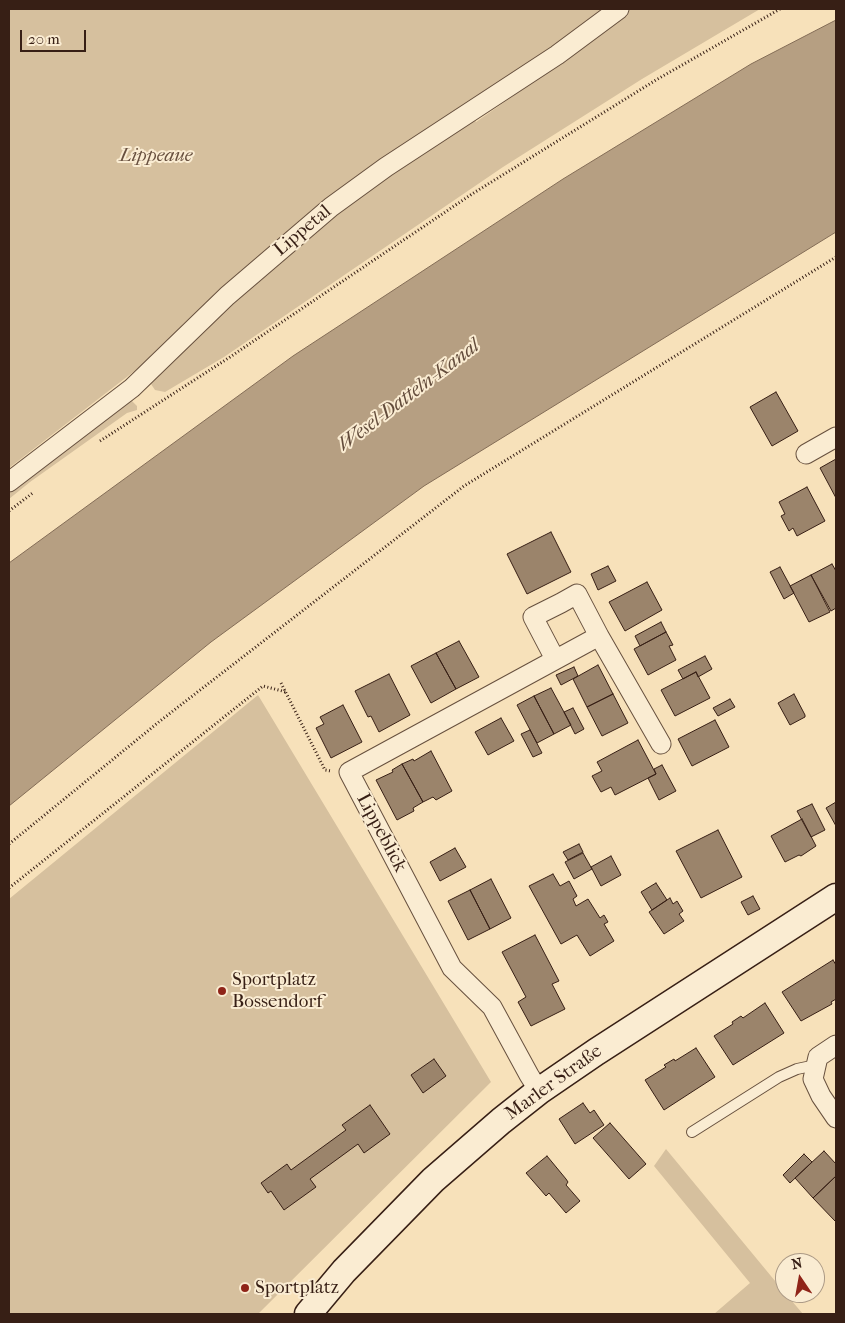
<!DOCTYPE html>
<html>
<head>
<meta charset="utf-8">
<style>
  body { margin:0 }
  #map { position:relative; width:845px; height:1323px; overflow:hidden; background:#f7e1ba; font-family:"IM FELL French Canon",serif }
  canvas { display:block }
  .frame { position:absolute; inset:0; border:10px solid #371f15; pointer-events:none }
  .north { position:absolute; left:775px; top:1253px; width:50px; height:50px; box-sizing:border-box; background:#faecd2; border:1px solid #ac9a86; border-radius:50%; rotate:348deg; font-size:14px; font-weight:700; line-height:20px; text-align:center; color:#371f15 }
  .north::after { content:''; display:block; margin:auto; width:18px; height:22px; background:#8f2418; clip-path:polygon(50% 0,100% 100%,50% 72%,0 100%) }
  .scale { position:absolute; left:20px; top:30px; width:66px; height:22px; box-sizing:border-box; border:2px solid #371f15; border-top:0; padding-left:6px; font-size:15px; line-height:18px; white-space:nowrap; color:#371f15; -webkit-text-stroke:4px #faecd2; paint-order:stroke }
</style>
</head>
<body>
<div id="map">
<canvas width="845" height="1323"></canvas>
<div class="frame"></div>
<div class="north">N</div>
<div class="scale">20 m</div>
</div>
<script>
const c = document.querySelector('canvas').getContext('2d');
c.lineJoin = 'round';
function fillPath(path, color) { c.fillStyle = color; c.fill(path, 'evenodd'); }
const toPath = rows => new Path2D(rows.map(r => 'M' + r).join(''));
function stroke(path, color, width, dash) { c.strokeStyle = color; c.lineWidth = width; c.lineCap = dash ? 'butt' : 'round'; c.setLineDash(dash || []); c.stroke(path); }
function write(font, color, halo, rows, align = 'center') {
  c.font = font + ' "IM FELL French Canon",serif'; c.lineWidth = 4; c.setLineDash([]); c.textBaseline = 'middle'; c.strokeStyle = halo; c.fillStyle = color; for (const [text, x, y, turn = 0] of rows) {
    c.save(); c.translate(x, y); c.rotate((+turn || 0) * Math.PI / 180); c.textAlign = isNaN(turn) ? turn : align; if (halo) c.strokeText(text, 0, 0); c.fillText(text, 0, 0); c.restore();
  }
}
fillPath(toPath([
  [9,9,607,9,560,45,432,126,172,342,9,468],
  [631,9,760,9,642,79,503,167,224,357,165,392,155,390,151,384,215,319,333,213,473,117,476,122,566,59],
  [130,399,137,406,137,410,127,413,30,482,9,499,9,488],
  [258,695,491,1082,258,1314,9,1314,9,899],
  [666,1149,785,1293,803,1314,714,1314,750,1283,654,1166]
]), '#d6c09e');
const water = toPath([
  [836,20,836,232,424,486,211,642,9,806,9,563,293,356,563,179,751,64,836,20]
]);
fillPath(water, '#b69f82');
stroke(water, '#836c56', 1);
const building = toPath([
  [776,392,798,431,772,446,750,407,776,392],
  [836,459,836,498,820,468,836,459],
  [807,487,825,521,797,536,793,528,789,531,781,516,785,514,779,502,807,487],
  [551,532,571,572,527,594,507,554,551,532],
  [832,564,836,571,836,608,831,611,811,575,832,564],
  [608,566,616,581,598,590,591,574,608,566],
  [780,567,794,593,784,599,770,572,780,567],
  [811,575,830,612,809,622,790,586,811,575],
  [647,582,662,610,625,631,609,602,647,582],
  [661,622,666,632,640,646,635,636,661,622],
  [666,632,673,645,669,646,676,660,648,675,634,649,666,632],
  [459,641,479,677,456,689,436,653,459,641],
  [436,653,456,689,431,703,411,666,436,653],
  [705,656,712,669,698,677,696,672,683,679,678,670,705,656],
  [598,665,613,694,587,707,573,679,598,665],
  [574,667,578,676,561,685,556,675,574,667],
  [696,672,710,698,675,716,661,690,696,672],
  [389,674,410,715,379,732,371,716,368,717,355,691,389,674],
  [551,688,571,725,554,734,534,696,551,688],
  [613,694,628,723,602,736,587,707,613,694],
  [794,694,805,715,805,717,790,725,778,703,794,694],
  [534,696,554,734,537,743,517,705,534,696],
  [730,699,735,707,718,716,713,708,730,699],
  [343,705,362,742,331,758,316,728,324,724,320,717,343,705],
  [573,708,584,729,575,734,564,712,573,708],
  [501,718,514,741,488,755,475,732,501,718],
  [715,720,729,747,692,766,678,739,715,720],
  [530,730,542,753,533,757,521,734,530,730],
  [638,740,656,774,615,795,611,787,601,792,592,776,602,771,597,762,638,740],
  [431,751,452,791,436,800,433,797,423,802,402,764,413,759,414,761,431,751],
  [402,764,423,802,413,808,414,811,397,820,376,780,393,772,392,770,402,764],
  [662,765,676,791,659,800,648,778,656,774,654,769,662,765],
  [836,802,836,826,826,808,836,802],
  [812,804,825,830,811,837,797,811,812,804],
  [802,819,816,846,801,856,799,855,785,862,771,836,802,819],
  [718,830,742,877,701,898,676,851,718,830],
  [579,844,583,852,568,860,563,852,579,844],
  [455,848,466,867,440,881,430,862,455,848],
  [583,853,592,869,574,879,565,862,583,853],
  [611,856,621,875,601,886,591,867,611,856],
  [553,874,560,886,569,881,577,896,573,899,576,906,588,899,600,918,604,915,608,922,604,924,614,941,590,956,577,935,561,944,529,886,553,874],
  [491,879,511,918,490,929,470,890,491,879],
  [656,883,667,900,652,910,641,892,656,883],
  [470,890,490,929,468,940,448,901,470,890],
  [753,896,760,909,748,915,741,902,753,896],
  [670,898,673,904,677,901,683,911,679,914,684,921,664,934,649,912,670,898],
  [535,935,559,981,552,984,565,1009,531,1026,518,1002,526,997,502,952,535,935],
  [833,960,836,965,836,999,831,1002,832,1004,801,1021,782,992,833,960],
  [765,1003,784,1033,733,1065,714,1036,733,1024,732,1022,741,1016,743,1018,765,1003],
  [696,1048,715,1077,664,1110,645,1080,666,1067,664,1065,674,1059,675,1061,696,1048],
  [434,1059,446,1076,423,1093,411,1075,434,1059],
  [583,1103,590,1113,594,1110,604,1125,575,1144,559,1119,583,1103],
  [370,1105,390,1134,364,1153,358,1144,310,1179,316,1187,284,1210,271,1191,268,1193,261,1183,287,1164,291,1170,346,1130,342,1125,370,1105],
  [610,1123,646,1164,629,1179,593,1138,610,1123],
  [824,1151,836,1164,836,1176,813,1198,795,1178,824,1151],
  [804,1154,812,1162,790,1183,783,1175,804,1154],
  [547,1156,566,1179,568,1182,566,1185,580,1201,566,1213,549,1193,546,1196,526,1173,547,1156],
  [836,1176,836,1219,835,1221,813,1198,836,1176]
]);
fillPath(building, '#9b846b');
stroke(building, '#371f15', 1);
const service = toPath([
  [692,1132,779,1077,797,1069,816,1065]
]);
const minor = toPath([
  [806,454,836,437],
  [9,482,132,388,227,296,331,207,386,167,557,55,619,9],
  [555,659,533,617,561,603,577,594,599,636],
  [836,1045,818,1057,813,1079,821,1096,836,1118],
  [539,1091,529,1075,492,1007,452,968,349,772,599,636,661,744]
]);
const secondary = toPath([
  [308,1314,344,1271,433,1180,501,1121,539,1091,596,1052,836,897]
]);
stroke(service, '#67503e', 12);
stroke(minor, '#67503e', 21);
stroke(secondary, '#371f15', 29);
stroke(toPath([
  [100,441,230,357,472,194,656,80,780,9],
  [9,511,34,492],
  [281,683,325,770,331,771],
  [9,844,160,721,464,486,836,257],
  [9,888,263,686,286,692]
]), '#371f15', 3, [1, 2.5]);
stroke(service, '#faecd2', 10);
stroke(minor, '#faecd2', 19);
stroke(secondary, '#faecd2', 26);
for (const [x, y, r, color] of [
  [222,991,5,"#8f2418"],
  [245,1288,5,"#8f2418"]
]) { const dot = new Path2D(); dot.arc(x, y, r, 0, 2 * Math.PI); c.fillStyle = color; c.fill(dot); stroke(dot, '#faecd2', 2); }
write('italic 19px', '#674f3e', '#faecd2', [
  ["Lippeaue",156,156]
]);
write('19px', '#371f15', '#faecd2', [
  ["Lippetal",303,231,-40],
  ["Lippeblick",381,833,62],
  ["Marler Straße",554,1083,-36]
]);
write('19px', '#371f15', '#faecd2', [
  ["Sportplatz",232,980],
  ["Bossendorf",232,1002],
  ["Sportplatz",255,1288]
], 'left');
write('italic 20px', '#634c3b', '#faecd2', [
  ["Wesel-Datteln-Kanal",409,396,-37]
]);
</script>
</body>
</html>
